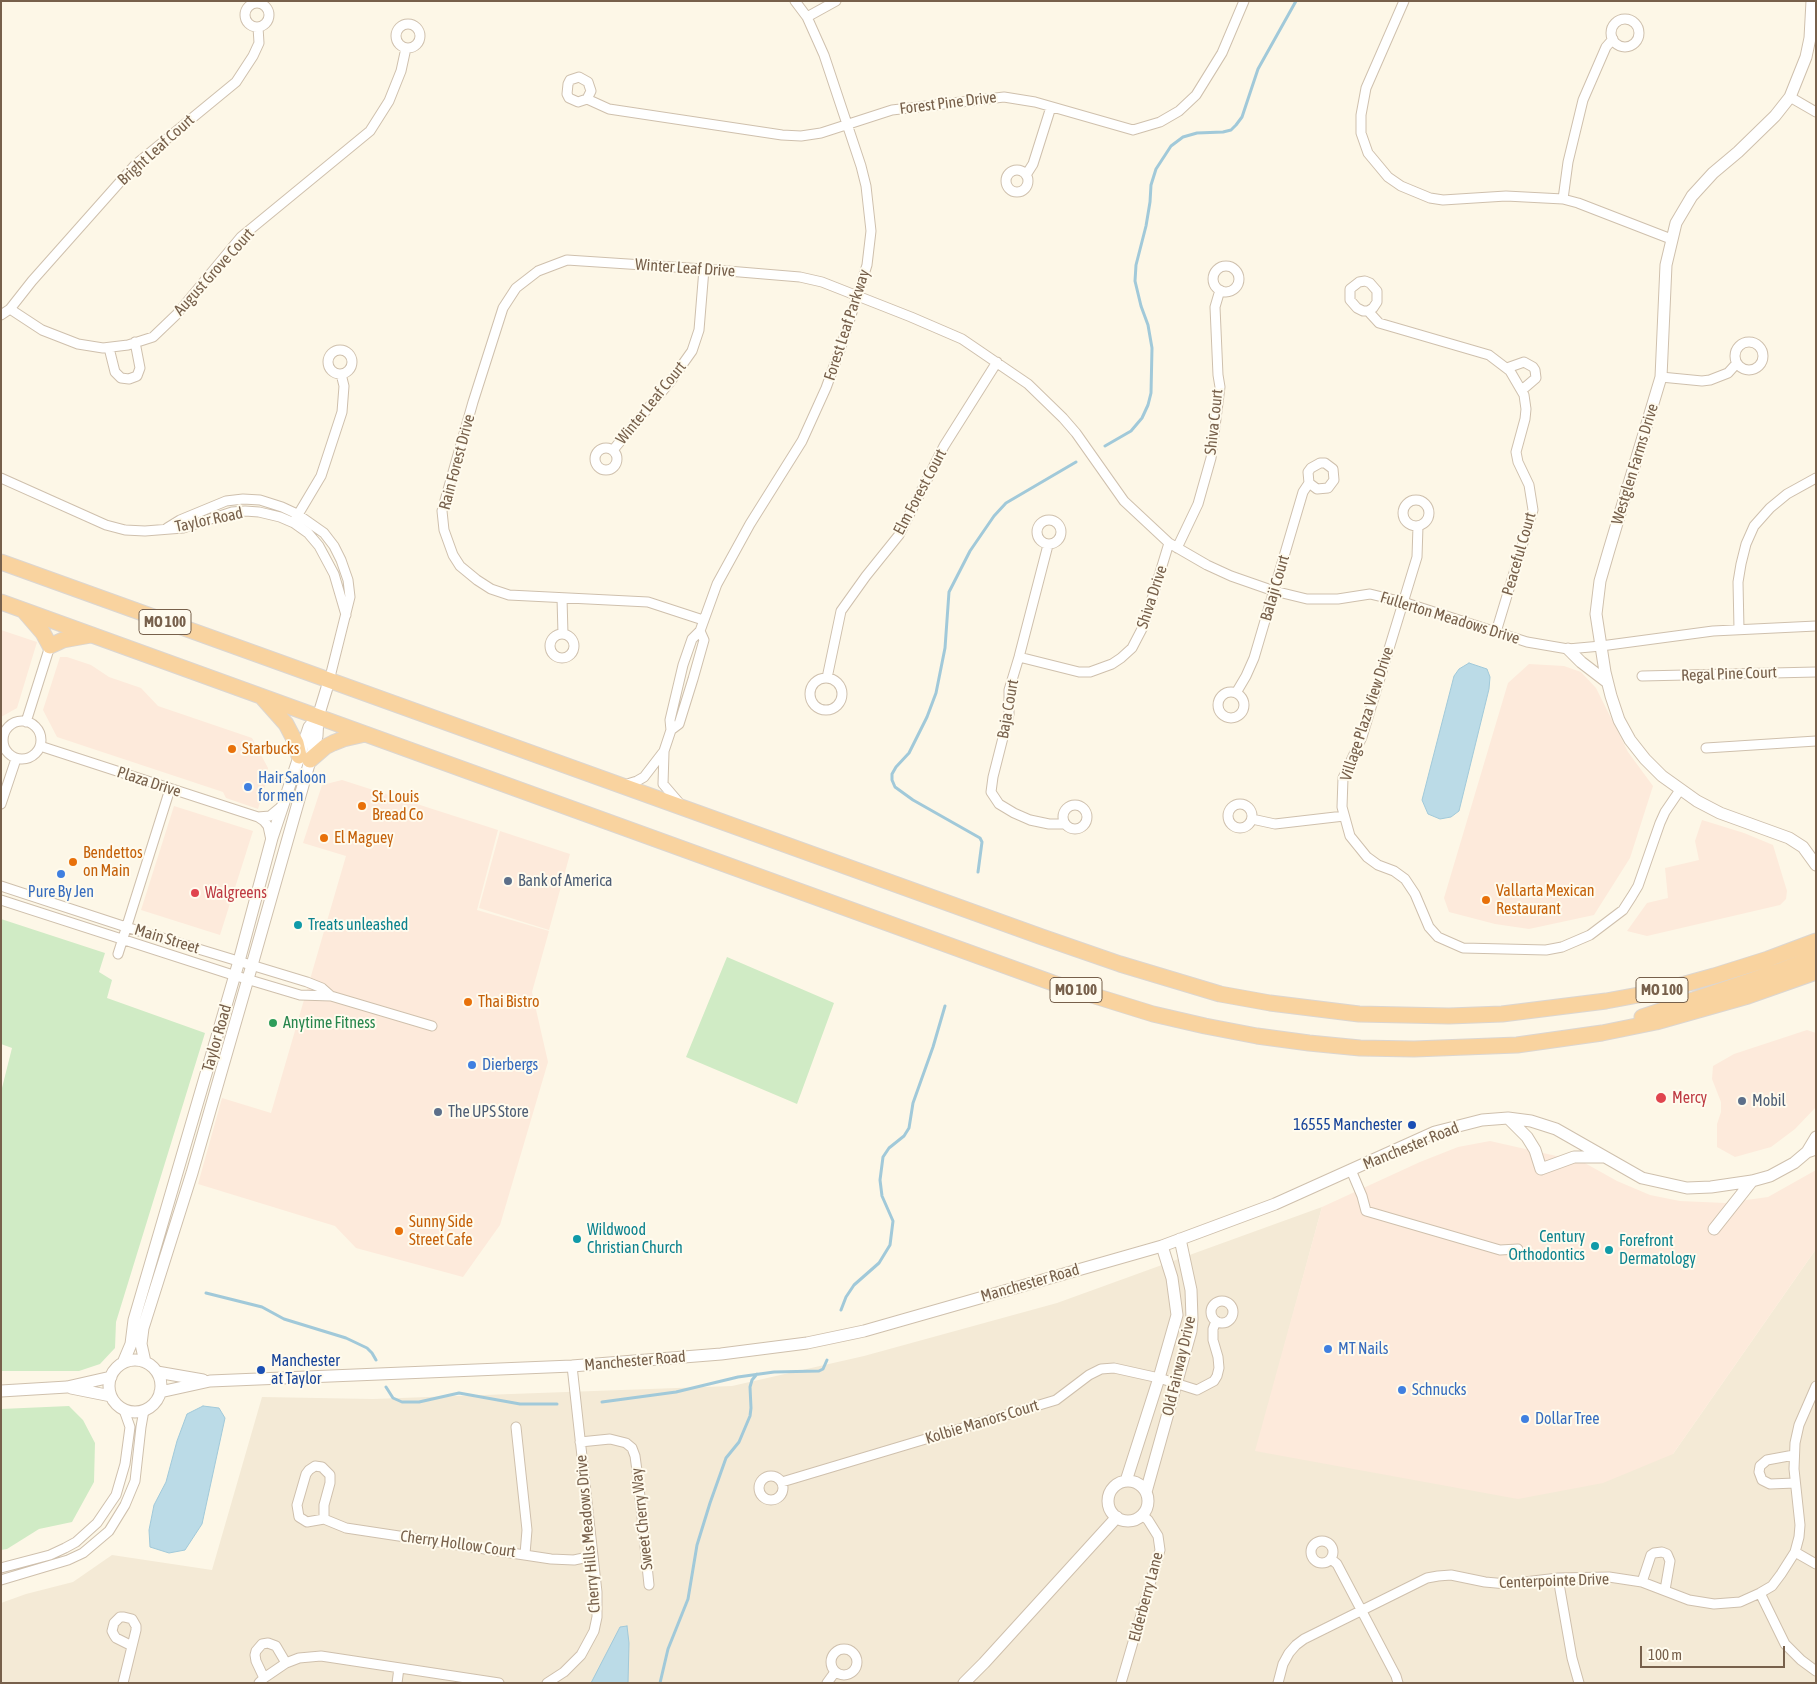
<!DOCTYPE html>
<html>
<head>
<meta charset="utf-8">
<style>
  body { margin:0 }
  #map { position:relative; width:1817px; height:1684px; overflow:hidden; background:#fdf7e7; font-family:"Asap Condensed",sans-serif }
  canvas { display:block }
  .frame { position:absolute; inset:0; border:2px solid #77604b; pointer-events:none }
  .scale { position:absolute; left:1640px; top:1646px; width:145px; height:22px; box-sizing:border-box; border:2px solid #77604b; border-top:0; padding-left:6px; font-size:15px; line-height:18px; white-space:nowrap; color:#77604b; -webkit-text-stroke:4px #fffbee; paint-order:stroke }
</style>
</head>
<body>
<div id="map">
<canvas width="1817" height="1684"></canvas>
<div class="frame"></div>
<div class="scale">100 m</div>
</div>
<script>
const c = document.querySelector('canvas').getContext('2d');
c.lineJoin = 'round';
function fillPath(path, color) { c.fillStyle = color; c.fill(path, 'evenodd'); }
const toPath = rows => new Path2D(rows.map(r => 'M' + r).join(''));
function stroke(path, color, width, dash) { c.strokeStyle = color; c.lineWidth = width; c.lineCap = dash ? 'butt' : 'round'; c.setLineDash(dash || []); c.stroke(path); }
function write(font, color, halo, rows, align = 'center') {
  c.font = font + ' "Asap Condensed",sans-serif'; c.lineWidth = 4; c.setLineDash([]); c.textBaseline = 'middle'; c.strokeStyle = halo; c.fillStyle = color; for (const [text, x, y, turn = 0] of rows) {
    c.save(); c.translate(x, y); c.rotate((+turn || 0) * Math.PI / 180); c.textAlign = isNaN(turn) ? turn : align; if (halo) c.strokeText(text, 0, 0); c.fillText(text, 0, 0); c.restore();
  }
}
fillPath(toPath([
  [1322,1207,1256,1451,1673,1454,1816,1249,1816,1683,1,1683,1,1603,26,1594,73,1582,112,1555,212,1570,262,1397,373,1399,732,1386,864,1356,1057,1303]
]), '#f4ead6');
fillPath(toPath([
  [1,630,37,642,17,708,1,717],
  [60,657,67,657,91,665,109,677,141,688,158,706,252,738,268,768,267,772,269,773,258,809,226,798,223,792,57,737,43,710],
  [1529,664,1564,666,1581,672,1596,688,1628,752,1653,786,1630,858,1594,915,1529,929,1495,924,1449,912,1444,898,1508,683],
  [342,780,498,830,477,910,549,931,532,992,548,1062,500,1225,463,1277,356,1248,335,1226,198,1184,222,1098,271,1113,346,856,303,843,322,785],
  [174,806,253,831,220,935,141,910],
  [1702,820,1744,833,1773,845,1787,891,1786,899,1780,905,1647,936,1627,931,1647,903,1668,898,1665,868,1699,860,1695,841],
  [500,831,570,854,549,930,479,908],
  [1807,1030,1816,1033,1816,1107,1795,1129,1771,1147,1735,1157,1717,1147,1717,1124,1721,1112,1721,1102,1712,1079,1713,1066,1734,1054],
  [1490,1141,1583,1162,1617,1181,1650,1195,1680,1201,1725,1203,1768,1197,1816,1170,1816,1249,1673,1454,1603,1483,1518,1499,1255,1451,1322,1207,1420,1162,1458,1147]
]), '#fdeadb');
fillPath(toPath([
  [1,919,105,953,99,972,112,980,107,998,205,1033,116,1322,115,1348,100,1364,79,1371,1,1371,1,1092,12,1048,1,1044],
  [727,957,834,1003,797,1104,686,1057],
  [69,1406,83,1420,95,1443,94,1482,72,1522,39,1529,7,1549,1,1550,1,1409]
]), '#d0ebc5');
const water = toPath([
  [1469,663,1487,669,1490,677,1489,689,1459,811,1451,817,1440,819,1428,814,1422,800,1454,676,1459,669,1469,663],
  [203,1406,219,1408,225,1418,202,1524,185,1550,169,1553,150,1547,149,1530,154,1505,166,1482,177,1441,187,1414,203,1406],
  [627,1626,629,1643,628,1683,591,1683,620,1627,627,1626]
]);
fillPath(water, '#bbdbe7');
stroke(water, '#a1c9d9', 1);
stroke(toPath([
  [1105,446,1131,431,1142,418,1148,405,1151,393,1152,348,1148,325,1141,306,1135,281,1136,265,1146,226,1150,202,1151,185,1156,169,1171,146,1183,137,1197,133,1223,132,1231,130,1236,125,1242,117,1258,69,1296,1],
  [978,872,982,842,980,838,913,800,895,787,892,780,892,774,896,767,909,753,927,717,936,693,945,648,949,592,970,551,994,516,1006,503,1076,462],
  [206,1293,262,1307,284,1319,346,1338,367,1348,372,1353,376,1360],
  [841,1310,846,1297,854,1285,879,1263,890,1245,893,1221,882,1196,880,1180,883,1157,889,1148,904,1136,909,1128,913,1103,933,1047,945,1006],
  [386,1387,393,1398,402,1402,419,1402,459,1393,520,1404,557,1404],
  [602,1402,676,1392,738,1377,774,1372,819,1371,823,1369,827,1360],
  [660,1683,668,1649,688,1599,697,1545,710,1503,726,1458,739,1442,750,1416,751,1408,750,1387,752,1380,757,1374]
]), '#a1c9d9', 3);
const minor = toPath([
  [1404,1,1366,88,1361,115,1361,133,1368,153,1388,177,1401,186,1430,198,1443,200,1506,196,1563,199,1578,203,1671,239],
  '245 15a12 12 0 1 1 24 0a12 12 0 1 1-24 0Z',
  [807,17,836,1],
  '1611 33a14 14 0 1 1 28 0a14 14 0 1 1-28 0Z',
  '396 36a12 12 0 1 1 24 0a12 12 0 1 1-24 0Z',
  [1790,97,1816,112],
  [587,99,591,91,588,82,579,77,570,80,568,84,567,94,569,98,578,102,587,99,609,109,782,135,801,136,821,133,892,110,1004,97,1035,102,1133,130,1160,122,1179,111,1196,95,1222,53,1244,1],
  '1006 181a11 11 0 1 1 22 0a11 11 0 1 1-22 0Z',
  [1026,175,1033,164,1051,107],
  [1563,199,1568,162,1583,100,1606,47,1613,39],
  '1213 279a13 13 0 1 1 26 0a13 13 0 1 1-26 0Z',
  [10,309,42,330,78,344,103,348,128,345,153,337,177,314,241,237,370,131,389,101,401,71,406,48],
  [1368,311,1373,308,1377,302,1377,291,1370,283,1365,281,1359,282,1350,289,1350,300,1357,308,1363,311,1368,311,1379,323,1489,355,1510,371,1524,395,1526,409,1525,419,1516,452,1518,462,1529,485,1533,510,1496,632],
  [1,315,10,309,32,281,135,165,236,82,253,56,259,43,258,27],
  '1735 356a14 14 0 1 1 28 0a14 14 0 1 1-28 0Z',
  [109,348,115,372,121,378,129,379,137,376,140,368,135,342],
  '328 362a12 12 0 1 1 24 0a12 12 0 1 1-24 0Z',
  [1507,368,1524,362,1533,367,1535,370,1536,378,1522,390],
  [1661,377,1702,381,1710,380,1728,373,1737,363],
  '595 459a11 11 0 1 1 22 0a11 11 0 1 1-22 0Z',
  [613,450,670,382,692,351,699,330,704,269],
  [1,478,106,525,125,530,145,531,183,528,232,512,245,511,259,512,280,517,294,523,308,533,319,546,334,574,346,615],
  '1403 513a13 13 0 1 1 26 0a13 13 0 1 1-26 0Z',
  [296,518,321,476,342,412,344,386,341,374],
  '1037 532a12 12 0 1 1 24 0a12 12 0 1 1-24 0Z',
  [1418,526,1417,557,1362,737,1343,778,1342,807,1350,836,1367,857,1378,865,1394,871,1405,879,1415,894,1429,927,1438,937,1463,948,1546,950,1562,947,1590,935,1623,910,1632,896,1638,886,1660,823,1665,812,1680,790],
  [167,528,180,520,226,501,243,499,260,500,282,507,297,514,324,533,334,546,341,560,348,580,350,597,329,681],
  [1048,545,1019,657,1009,690,1009,714,993,777,991,792,999,804,1014,813,1030,820,1049,824,1064,824],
  [1177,548,1198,504,1211,458,1220,387,1218,375,1215,307,1220,290],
  [562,598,563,634],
  [703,620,648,602,509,595,491,589,477,580,460,566,453,555,444,530,442,511,473,402,503,308,516,288,538,271,567,260,704,269,800,277,822,282,911,317,962,339,1028,384,1063,418,1076,433,1124,501,1169,543,1207,565,1231,576,1274,591,1307,599,1338,599,1370,594,1403,602,1527,642,1568,649,1601,646,1713,631,1816,626],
  [1739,629,1738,582,1741,564,1746,544,1754,526,1770,508,1787,494,1816,478],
  '550 646a12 12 0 1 1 24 0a12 12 0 1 1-24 0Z',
  [1019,657,1079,672,1090,672,1112,664,1121,658,1132,648,1144,625,1169,543],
  [1642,676,1816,672],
  [827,678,841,611,866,576,899,535,944,446,997,362],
  '810 694a16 16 0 1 1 32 0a16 16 0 1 1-32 0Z',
  '1218 705a13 13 0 1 1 26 0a13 13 0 1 1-26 0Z',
  [1236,693,1246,676,1254,658,1303,492,1309,483,1308,472,1311,468,1320,463,1325,463,1333,469,1334,480,1328,488,1317,489,1309,483],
  '3 740a19 19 0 1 1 38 0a19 19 0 1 1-38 0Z',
  [26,722,50,646],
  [671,730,679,724,693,679,704,640,700,631],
  [40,746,258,817,270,816,282,806],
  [1706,748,1816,741],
  [664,752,663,784,681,805],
  [624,785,637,781,644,777,664,751,671,730,670,720,683,665,692,639,700,631,717,584,750,524,802,441,826,388,841,347,867,265,871,231,866,186,861,166,824,55,807,17,795,1],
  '1228 816a12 12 0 1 1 24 0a12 12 0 1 1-24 0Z',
  [1,804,16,759],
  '1063 817a12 12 0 1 1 24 0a12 12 0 1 1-24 0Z',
  [258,817,264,821,268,826,271,840],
  [1252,819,1275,824,1344,816],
  [1,886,126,927,307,982,322,988,331,996,300,995,233,975,1,900],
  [118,954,170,789],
  [331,996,432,1026],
  [1351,1170,1362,1196,1366,1211,1500,1250,1518,1249],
  '1211 1312a11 11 0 1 1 22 0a11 11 0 1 1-22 0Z',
  [516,1427,527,1530,525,1554],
  [580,1442,610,1439,626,1443,632,1448,635,1456,638,1478,649,1585],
  [1794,1455,1767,1460,1760,1466,1759,1472,1762,1480,1770,1484,1795,1483],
  '759 1488a12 12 0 1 1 24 0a12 12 0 1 1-24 0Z',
  [782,1482,1056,1400,1089,1375,1101,1369,1114,1368,1159,1378,1197,1390,1214,1381,1217,1376,1219,1368,1218,1357,1213,1340,1213,1329,1216,1321],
  [324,1519,324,1505,330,1483,330,1475,322,1467,315,1466,309,1470,306,1474,297,1505,299,1517,307,1522,324,1519,346,1528,551,1559,574,1560,593,1556],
  '1311 1552a11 11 0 1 1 22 0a11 11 0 1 1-22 0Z',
  [1795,1552,1816,1564],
  [1331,1559,1337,1564,1396,1676,1398,1683],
  [1,1568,50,1555,65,1548,76,1542,97,1523,116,1495,125,1464,130,1427,124,1410],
  [1558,1578,1572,1658,1579,1683],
  [1,1580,68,1560,83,1553,109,1531,125,1505,135,1481,141,1427,144,1410],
  [1642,1582,1651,1555,1654,1553,1662,1552,1667,1554,1670,1561,1665,1590],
  [1760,1593,1785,1644,1801,1660,1816,1671],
  '831 1662a13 13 0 1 1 26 0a13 13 0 1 1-26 0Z',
  [264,1678,256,1661,255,1655,256,1651,262,1644,268,1643,276,1646,286,1663],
  [123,1683,136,1630,136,1626,132,1619,124,1617,120,1617,114,1623,112,1631,114,1635,116,1638,132,1646],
  [259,1683,264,1678,286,1663,299,1658,321,1656,499,1683],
  [397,1683,399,1668],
  [547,1683,564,1672,581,1655,594,1631,597,1617,597,1592,572,1366],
  [827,1683,835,1672],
  [1121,1683,1160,1550,1158,1536,1148,1520,1142,1515],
  [1278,1683,1283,1664,1289,1653,1296,1645,1304,1639,1427,1578,1438,1576,1451,1575,1485,1582,1507,1584,1558,1578,1609,1577,1642,1582,1689,1600,1714,1604,1740,1602,1760,1593,1772,1586,1781,1574,1795,1552,1799,1537,1800,1525,1794,1469,1795,1443,1799,1425,1816,1386]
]);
const tertiary = toPath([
  [1812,1,1810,38,1806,57,1790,97,1775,116,1738,152,1713,173,1692,196,1676,223,1666,265,1661,377,1609,550,1600,581,1596,614,1605,672,1611,696,1619,720,1630,740,1645,759,1662,776,1697,801,1720,813,1789,838,1803,847,1816,865],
  [1568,649,1581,662,1607,682],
  [1508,1118,1527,1137,1535,1150,1541,1169,1574,1157,1602,1157],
  [1807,1152,1816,1137],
  [1714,1229,1752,1181],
  '109 1386a26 26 0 1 1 52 0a26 26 0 1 1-52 0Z',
  [145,1362,141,1344,143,1328,192,1173,252,965,317,736,318,717,329,681],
  [123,1363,131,1344,134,1320,239,961,272,838,309,727,318,717],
  [157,1372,203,1380],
  [71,1388,111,1396],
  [1,1391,67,1387,111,1377],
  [160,1392,210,1381,572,1366,721,1354,807,1343,864,1331,1162,1246,1275,1204,1435,1132,1482,1120,1508,1118,1531,1121,1556,1129,1642,1178,1687,1188,1711,1187,1752,1181,1770,1176,1794,1163,1807,1152,1816,1149],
  [1126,1481,1159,1378,1177,1315,1172,1278,1162,1246],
  '1108 1501a20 20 0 1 1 40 0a20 20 0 1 1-40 0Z',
  [1146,1492,1191,1331,1192,1319,1191,1290,1180,1239],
  [964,1683,984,1663,1117,1517]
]);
const trunk = toPath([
  [1,562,1042,937,1120,964,1220,994,1270,1003,1359,1014,1449,1016,1502,1014,1606,1001,1660,991,1714,976,1768,959,1816,941],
  [1,602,1053,983,1153,1014,1205,1026,1257,1036,1309,1043,1360,1048,1414,1049,1517,1045,1602,1033,1656,1022,1748,996,1816,972],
  [24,611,43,633,50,646,63,640,91,635],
  [262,697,286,724,296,743,299,756],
  [310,760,325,747,333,743,343,739,365,734],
  [1642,1017,1782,970,1816,957]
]);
stroke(minor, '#cfc0ad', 11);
stroke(tertiary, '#cfc0ad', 13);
stroke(trunk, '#dcd6d0', 17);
stroke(minor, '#fff', 9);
stroke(tertiary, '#fff', 11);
stroke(trunk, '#f9d39f', 15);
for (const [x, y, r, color] of [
  [232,749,5,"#e8710a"],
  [248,787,5,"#3f7fe0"],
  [362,806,5,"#e8710a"],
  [324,838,5,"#e8710a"],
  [73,862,5,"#e8710a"],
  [61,874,5,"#3f7fe0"],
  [508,881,5,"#5c6f8a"],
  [195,893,5,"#e0444e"],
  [1486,900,5,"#e8710a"],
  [298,925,5,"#0f9aa8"],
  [468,1002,5,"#e8710a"],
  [273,1023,5,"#2e9e5b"],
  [472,1065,5,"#3f7fe0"],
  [1661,1098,6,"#e0444e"],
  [1742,1101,5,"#5c6f8a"],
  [438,1112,5,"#5c6f8a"],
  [1412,1125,5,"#1a4fb4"],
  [399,1231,5,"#e8710a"],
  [577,1239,5,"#0f9aa8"],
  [1595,1246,5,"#0f9aa8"],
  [1609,1250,5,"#0f9aa8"],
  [1328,1349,5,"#3f7fe0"],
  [261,1370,5,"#1a4fb4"],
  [1402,1390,5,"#3f7fe0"],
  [1525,1419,5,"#3f7fe0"]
]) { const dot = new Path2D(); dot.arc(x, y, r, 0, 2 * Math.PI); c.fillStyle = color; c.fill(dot); stroke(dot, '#fffbee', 2); }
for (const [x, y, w] of [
  [165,622,52],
  [1076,990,52],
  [1662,990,52]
]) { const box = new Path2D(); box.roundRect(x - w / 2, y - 12.5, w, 25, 4); c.fillStyle = '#fffbee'; c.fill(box); stroke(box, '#77604b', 1); }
write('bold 15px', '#77604b', null, [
  ["MO 100",165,622],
  ["MO 100",1076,990],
  ["MO 100",1662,990]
]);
write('16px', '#77604b', '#fffbee', [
  ["Forest Pine Drive",948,103,-7],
  ["Bright Leaf Court",156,150,-42],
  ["Winter Leaf Drive",685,268,4],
  ["August Grove Court",214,272,-48],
  ["Forest Leaf Parkway",847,325,-72],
  ["Winter Leaf Court",651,403,-51],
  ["Shiva Court",1214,422,-84],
  ["Rain Forest Drive",457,462,-75],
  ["Westglen Farms Drive",1635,464,-73],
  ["Elm Forest Court",920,492,-62],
  ["Taylor Road",209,520,-12],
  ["Peaceful Court",1519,554,-74],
  ["Balaji Court",1275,588,-74],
  ["Shiva Drive",1152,597,-72],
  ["Fullerton Meadows Drive",1450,618,17],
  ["Regal Pine Court",1729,674,-2],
  ["Baja Court",1008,709,-80],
  ["Village Plaza View Drive",1367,714,-72],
  ["Plaza Drive",149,782,18],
  ["Main Street",167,939,17],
  ["Taylor Road",217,1038,-74],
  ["Manchester Road",1411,1146,-22],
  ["Manchester Road",1030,1283,-16],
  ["Manchester Road",635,1361,-5],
  ["Old Fairway Drive",1179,1366,-77],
  ["Kolbie Manors Court",982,1422,-17],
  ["Sweet Cherry Way",642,1519,-96],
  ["Cherry Hills Meadows Drive",588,1534,-95],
  ["Cherry Hollow Court",458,1544,8],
  ["Centerpointe Drive",1554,1581,-2],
  ["Elderberry Lane",1146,1597,-75]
]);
write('16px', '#c56008', '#fffbee', [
  ["Starbucks",242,749],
  ["St. Louis",372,797],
  ["Bread Co",372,815],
  ["El Maguey",334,838],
  ["Bendettos",83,853],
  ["on Main",83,871],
  ["Vallarta Mexican",1496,891],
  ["Restaurant",1496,909],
  ["Thai Bistro",478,1002],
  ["Sunny Side",409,1222],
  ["Street Cafe",409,1240]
], 'left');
write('16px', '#366cbe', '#fffbee', [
  ["Hair Saloon",258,778],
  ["for men",258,796],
  ["Pure By Jen",61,892,"center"],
  ["Dierbergs",482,1065],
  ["MT Nails",1338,1349],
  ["Schnucks",1412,1390],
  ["Dollar Tree",1535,1419]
], 'left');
write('16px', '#4e5e75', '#fffbee', [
  ["Bank of America",518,881],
  ["Mobil",1752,1101],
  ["The UPS Store",448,1112]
], 'left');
write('16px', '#be3a42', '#fffbee', [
  ["Walgreens",205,893],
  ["Mercy",1672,1098]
], 'left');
write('16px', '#0d838f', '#fffbee', [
  ["Treats unleashed",308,925],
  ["Wildwood",587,1230],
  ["Christian Church",587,1248],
  ["Century",1585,1237,"right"],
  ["Orthodontics",1585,1255,"right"],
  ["Forefront",1619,1241],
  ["Dermatology",1619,1259]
], 'left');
write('16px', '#27864d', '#fffbee', [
  ["Anytime Fitness",283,1023]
], 'left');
write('16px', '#164399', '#fffbee', [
  ["16555 Manchester",1402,1125],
  ["Manchester",271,1361,"left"],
  ["at Taylor",271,1379,"left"]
], 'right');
</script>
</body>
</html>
